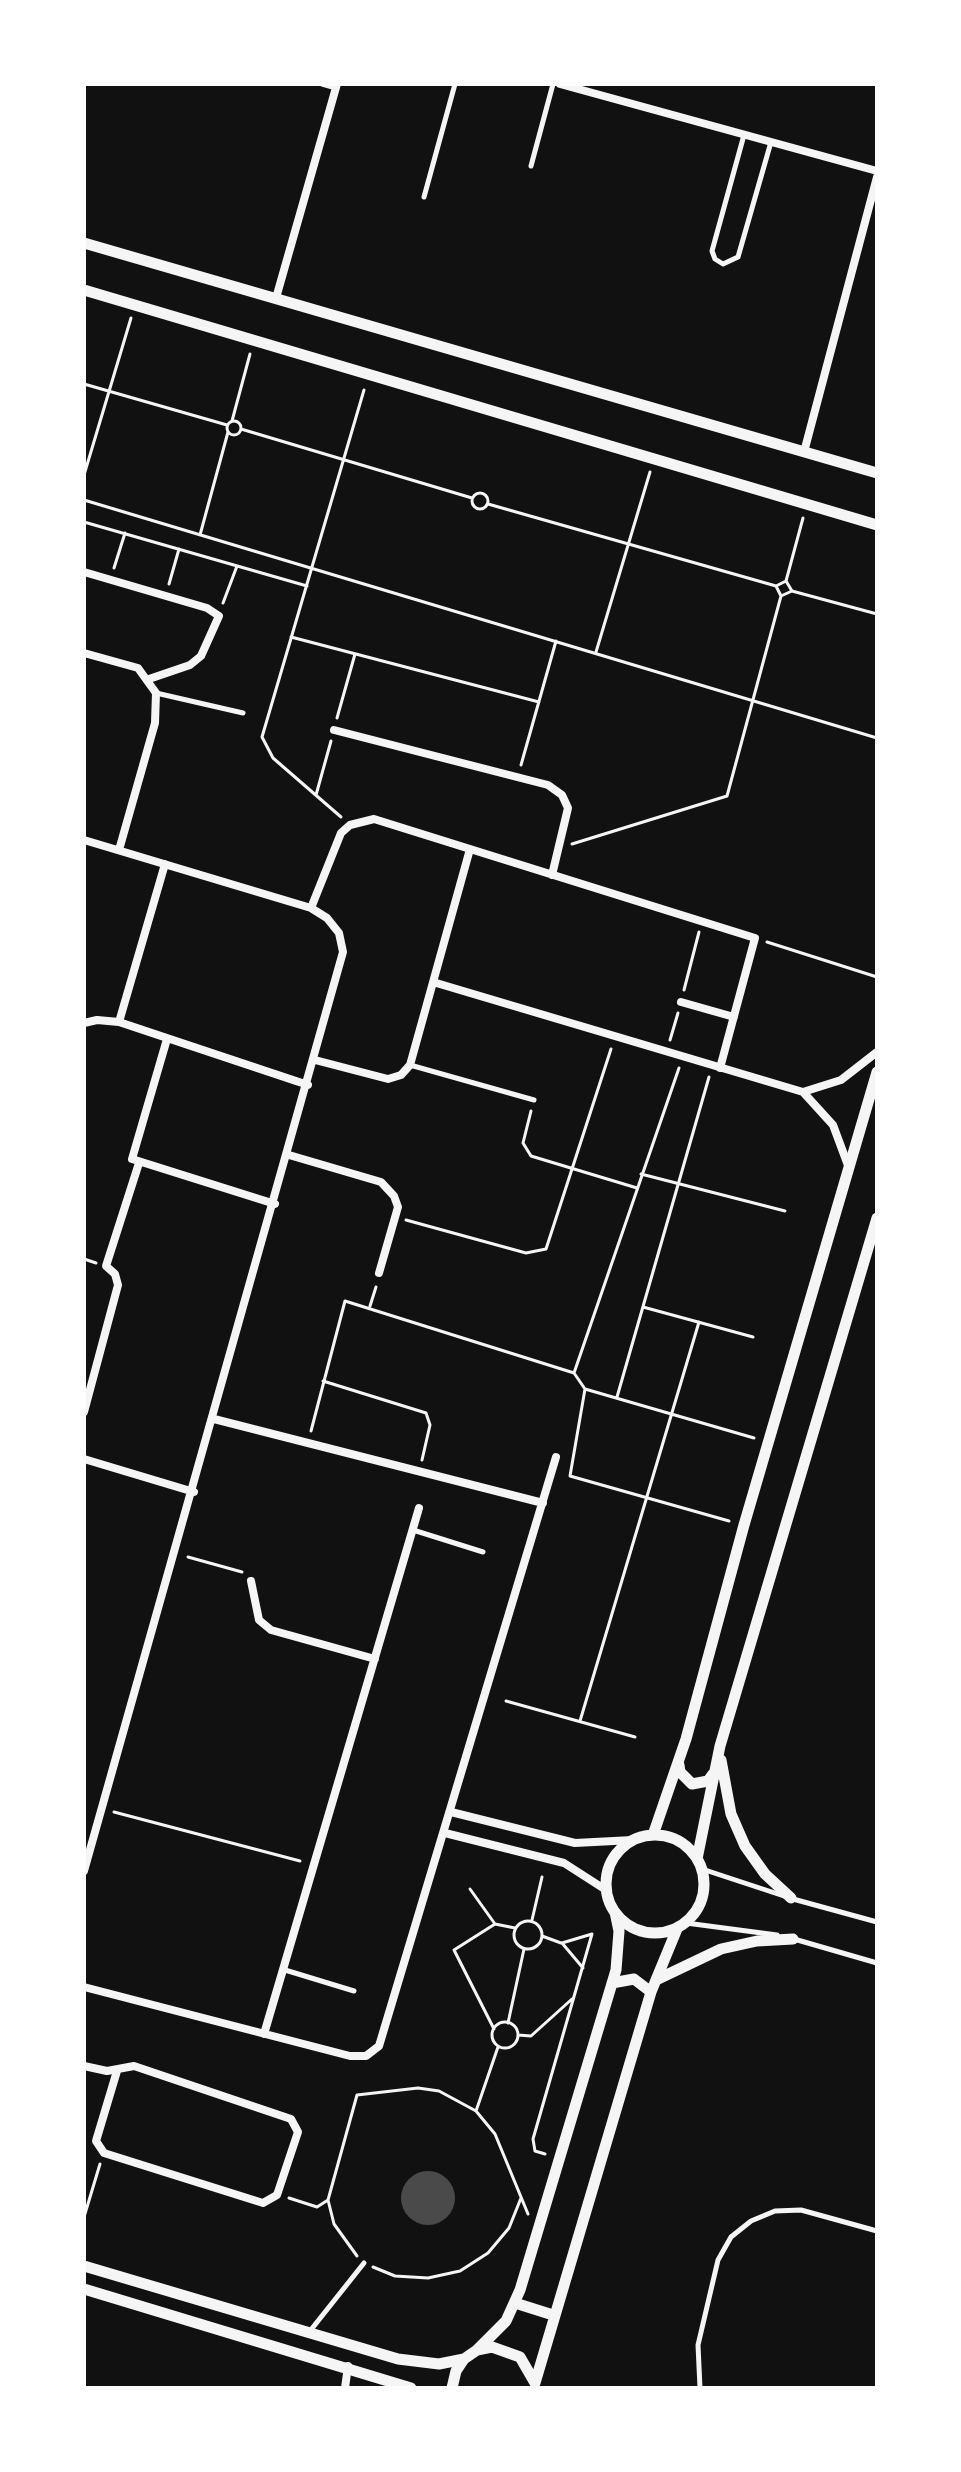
<!DOCTYPE html>
<html>
<head>
<meta charset="utf-8">
<style>
  body { margin:0 }
  #map { position:relative; width:961px; height:2472px; overflow:hidden; background:#111; font-family:Quicksand,sans-serif }
  canvas { display:block }
  .frame { position:absolute; inset:0; border:86px solid #fff; pointer-events:none }
</style>
</head>
<body>
<div id="map">
<canvas width="961" height="2472"></canvas>
<div class="frame"></div>
</div>
<script>
const c = document.querySelector('canvas').getContext('2d');
c.lineJoin = 'round';
function fillPath(path, color) { c.fillStyle = color; c.fill(path, 'evenodd'); }
const toPath = rows => new Path2D(rows.map(r => 'M' + r).join(''));
function stroke(path, color, width, dash) { c.strokeStyle = color; c.lineWidth = width; c.lineCap = dash ? 'butt' : 'round'; c.setLineDash(dash || []); c.stroke(path); }
fillPath(toPath([
  '401 2198a27 27 0 1 1 54 0a27 27 0 1 1-54 0Z'
]), '#4a4a4a');
stroke(toPath([
  [84,384,227,425],
  '227 428a7 7 0 1 1 14 0a7 7 0 1 1-14 0Z',
  [232,421,250,354],
  [241,429,472,498],
  [84,475,131,318],
  '472 501a8 8 0 1 1 16 0a8 8 0 1 1-16 0Z',
  [84,500,877,738],
  [488,504,776,586],
  [84,522,307,586],
  [200,535,228,432],
  [114,568,125,533],
  [786,581,803,518],
  [169,584,179,549],
  [792,591,877,614],
  [223,603,237,566],
  [291,637,539,702],
  [596,652,650,472],
  [337,718,355,654],
  [521,765,556,641],
  [316,795,331,741],
  [341,817,273,758,262,737,364,390],
  [572,844,727,796,781,596,776,586,786,581,792,591,781,596],
  [767,942,877,977],
  [684,990,699,932],
  [670,1040,678,1013],
  [679,1068,574,1373,585,1389,570,1476,729,1521],
  [531,1111,523,1143,531,1156,637,1188],
  [641,1174,785,1211],
  [406,1220,526,1253,546,1249,611,1049],
  [84,1259,96,1263],
  [370,1306,376,1287],
  [643,1307,753,1337],
  [323,1381,426,1413,430,1425,422,1460],
  [585,1389,754,1438],
  [617,1397,709,1077],
  [311,1431,345,1301,574,1373],
  [188,1557,242,1572],
  [506,1701,635,1737],
  [580,1721,699,1322],
  [114,1812,300,1861],
  [470,1889,495,1924,454,1950,494,2029],
  [532,1920,542,1877],
  '514 1935a14 14 0 1 1 28 0a14 14 0 1 1-28 0Z',
  [495,1924,515,1928],
  [542,1936,561,1943],
  [583,1968,562,1943,592,1934],
  '492 2035a13 13 0 1 1 26 0a13 13 0 1 1-26 0Z',
  [508,2023,524,1949],
  [518,2035,531,2036,572,1999],
  [476,2111,498,2047],
  [545,2154,535,2151,533,2139,592,1934],
  [289,2198,317,2207,328,2200,357,2095,418,2088,439,2091,476,2111,495,2134,528,2214],
  [328,2200,334,2224,357,2256],
  [84,2217,100,2164],
  [373,2267,395,2276,428,2278,460,2271,488,2253,509,2228,521,2198]
]), '#f5f5f5', 3);
stroke(toPath([
  [322,84,336,88],
  [744,135,712,251,715,259,723,264,738,257,771,142],
  [531,166,553,84],
  [424,197,455,84],
  [156,693,243,713],
  [410,1065,534,1100],
  [413,1530,483,1552],
  [702,1869,784,1896],
  [793,1899,877,1922],
  [686,1923,777,1935],
  [794,1939,877,1963],
  [285,1970,354,1991],
  [310,2331,364,2263],
  [700,2388,698,2345,718,2260,731,2237,751,2221,775,2211,801,2210,877,2231]
]), '#f5f5f5', 5);
stroke(toPath([
  [560,84,877,171],
  [276,298,337,84],
  [804,452,877,177],
  [84,572,207,608,219,616,201,656,190,665,149,679],
  [84,653,138,668,156,693,155,723,119,850],
  [334,730,548,785,562,795,568,808,552,875],
  [84,840,311,908,327,918,339,933,343,952,84,1871],
  [311,908,341,833,350,825,374,819,755,938,720,1068],
  [433,982,803,1092,833,1125,849,1168],
  [681,1002,734,1017],
  [119,1022,165,864],
  [84,1023,97,1020,119,1022,308,1085],
  [167,1039,132,1159,275,1204],
  [315,1060,388,1079,401,1075,410,1065,470,849],
  [803,1092,841,1080,877,1052],
  [289,1155,381,1182,394,1196,398,1207,379,1273],
  [84,1412,118,1285,115,1274,106,1266,139,1163],
  [214,1419,543,1503],
  [84,1459,194,1492],
  [251,1581,259,1620,271,1630,375,1659],
  [451,1812,575,1843,633,1840],
  [445,1833,564,1863,606,1890],
  [84,1987,350,2056,366,2056,379,2046,556,1457],
  [264,2034,419,1508],
  [84,2066,107,2071,134,2066,291,2119,298,2132,277,2195,263,2203,104,2153,96,2141,117,2071],
  [345,2388,348,2366]
]), '#f5f5f5', 8);
stroke(toPath([
  [84,243,877,473],
  [84,290,877,525],
  [721,1760,731,1814,745,1846,765,1874,791,1898],
  [679,1765,680,1772,692,1784,708,1781,713,1774],
  [653,1835,686,1739,744,1525,877,1072],
  '606 1884a49 49 0 1 1 98 0a49 49 0 1 1-98 0Z',
  [697,1859,720,1746,877,1218],
  [656,1980,721,1949,757,1941,793,1939],
  [612,1983,634,1979,651,1992],
  [84,2266,398,2359,439,2364,464,2359],
  [84,2289,411,2388],
  [515,2303,553,2315],
  [477,2350,506,2321,520,2290,616,1970,619,1931,615,1912],
  [535,2383,651,1992,677,1929],
  [452,2388,456,2371,464,2359,477,2350,492,2347,520,2357,535,2383]
]), '#f5f5f5', 11);
</script>
</body>
</html>
